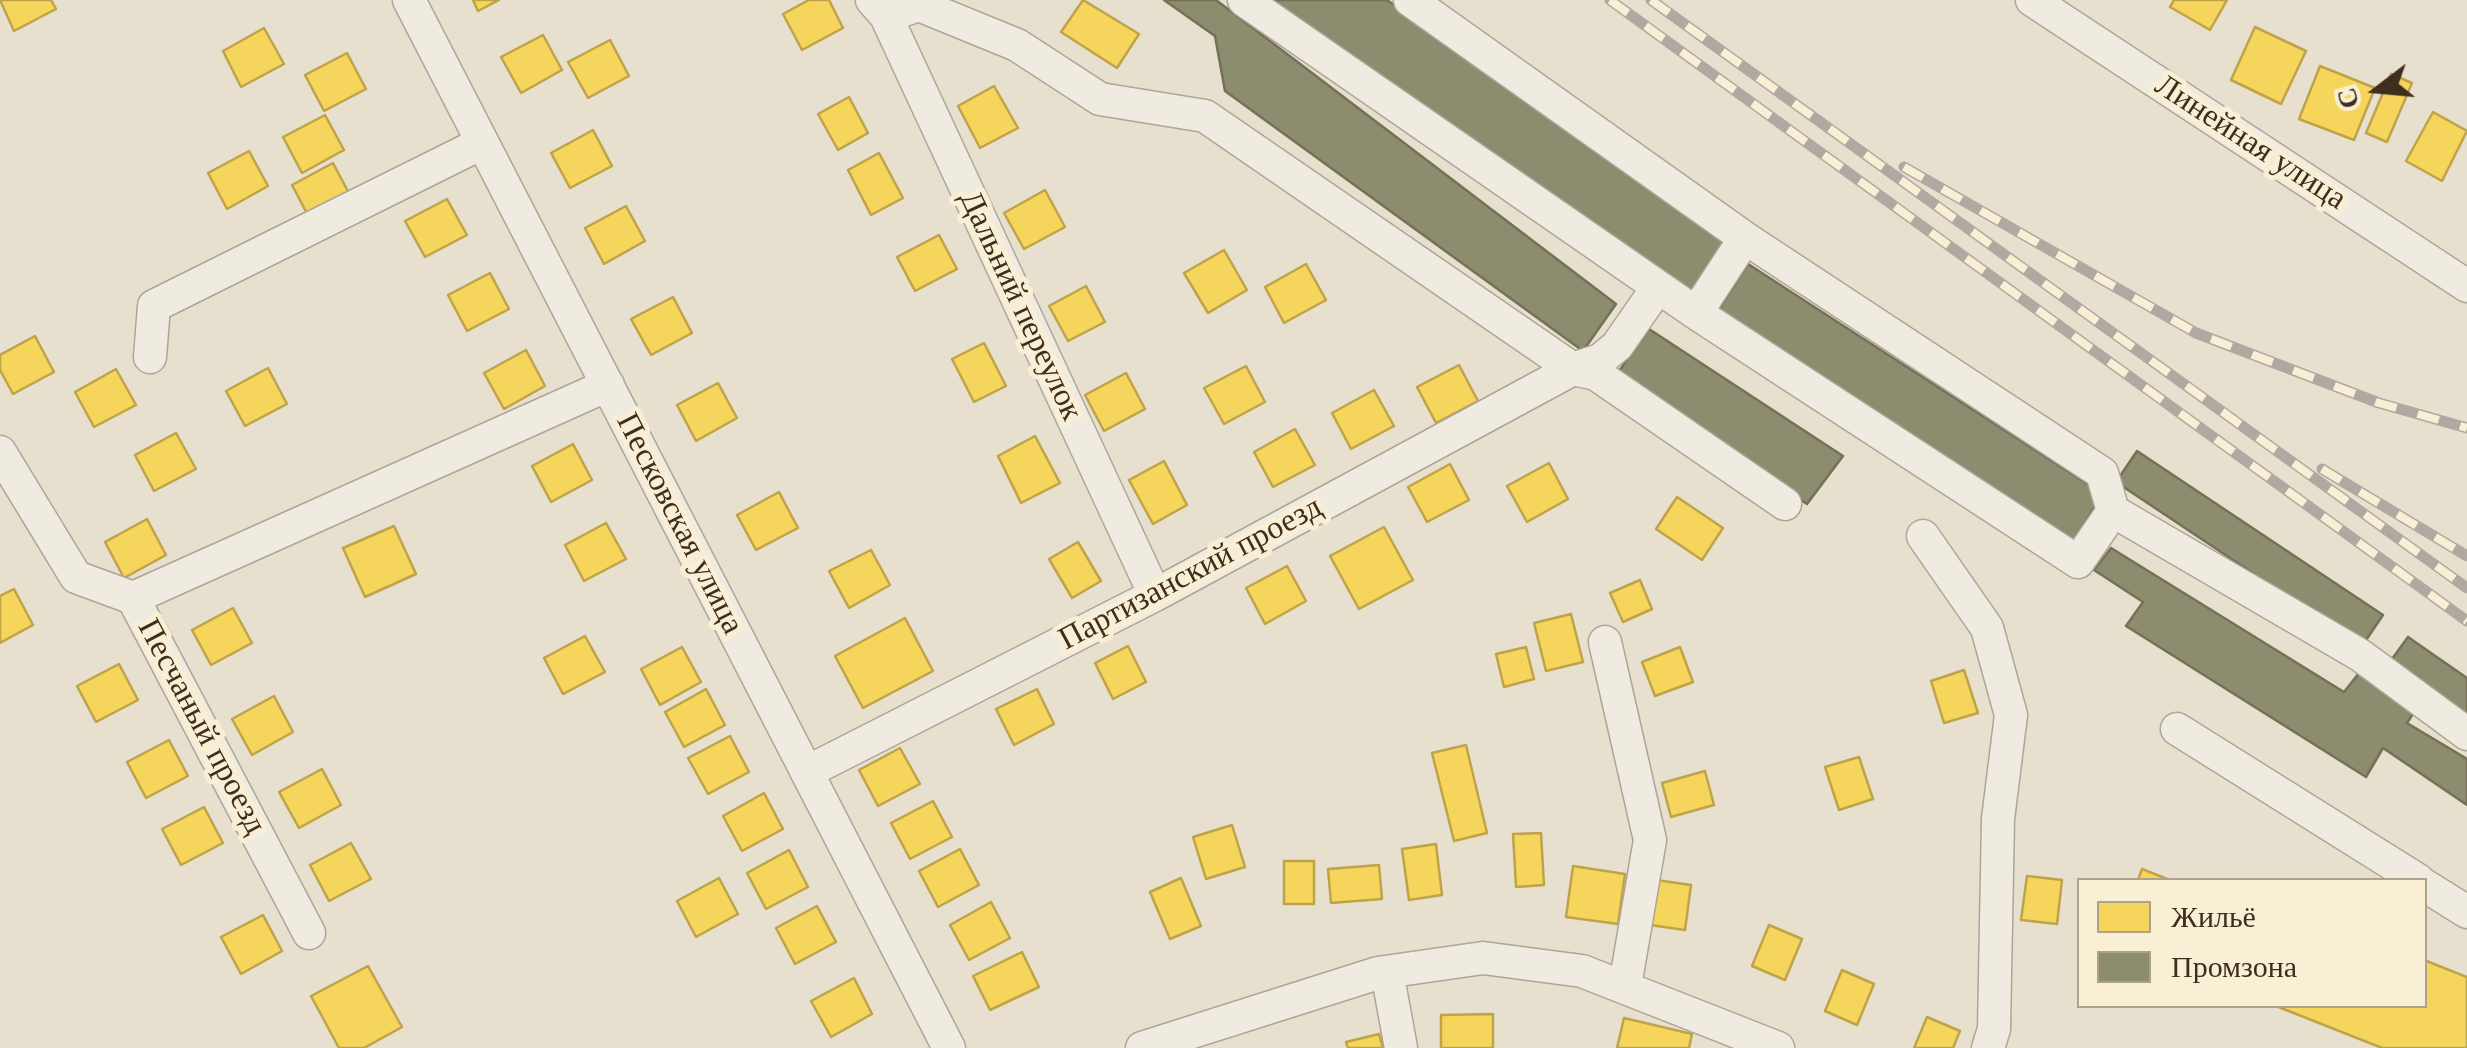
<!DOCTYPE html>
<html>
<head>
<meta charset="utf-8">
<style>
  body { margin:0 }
  #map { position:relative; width:2467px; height:1048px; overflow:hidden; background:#e8e0ce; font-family:Georgia,serif }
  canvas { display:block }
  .legend { position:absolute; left:2077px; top:878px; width:350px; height:130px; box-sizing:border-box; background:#f9efd5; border:2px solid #aea28c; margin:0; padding:12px 18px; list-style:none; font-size:30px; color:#3e2e1e }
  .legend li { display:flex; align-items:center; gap:20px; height:50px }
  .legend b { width:50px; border:2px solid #aea28c }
  .north { position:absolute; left:2327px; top:40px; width:100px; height:100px; -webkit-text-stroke:8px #f9efd5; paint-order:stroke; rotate:254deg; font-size:28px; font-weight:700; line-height:40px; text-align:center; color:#3e2e1e }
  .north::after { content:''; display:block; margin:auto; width:35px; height:45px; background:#3e2e1e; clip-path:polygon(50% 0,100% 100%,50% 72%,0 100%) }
</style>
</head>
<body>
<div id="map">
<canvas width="2467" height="1048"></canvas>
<ul class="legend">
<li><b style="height:28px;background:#f6d55c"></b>Жильё</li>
<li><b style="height:28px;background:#8c8c6e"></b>Промзона</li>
</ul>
<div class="north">С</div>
</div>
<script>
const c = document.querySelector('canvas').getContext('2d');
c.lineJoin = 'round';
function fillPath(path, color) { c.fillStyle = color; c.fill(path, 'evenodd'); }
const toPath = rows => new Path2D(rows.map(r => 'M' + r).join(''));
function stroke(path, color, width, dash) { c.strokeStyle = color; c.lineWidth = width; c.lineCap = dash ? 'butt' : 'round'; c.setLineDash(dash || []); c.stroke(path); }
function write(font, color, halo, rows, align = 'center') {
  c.font = font + ' Georgia,serif'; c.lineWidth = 10; c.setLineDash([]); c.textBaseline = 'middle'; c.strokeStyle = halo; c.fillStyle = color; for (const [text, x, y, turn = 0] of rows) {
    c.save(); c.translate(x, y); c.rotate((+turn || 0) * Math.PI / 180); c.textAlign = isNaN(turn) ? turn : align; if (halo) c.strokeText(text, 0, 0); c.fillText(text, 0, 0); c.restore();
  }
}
const homes = toPath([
  [0,0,51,0,56,9,14,31,0,0],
  [473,0,499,0,478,11,473,0],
  [809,0,829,0,843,28,802,50,783,14,809,0],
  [1083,0,1139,34,1117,68,1061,32,1083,0],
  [2174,0,2227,0,2210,30,2170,7,2174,0],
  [2255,27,2306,51,2281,104,2231,80,2255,27],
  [264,28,284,64,241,87,223,51,264,28],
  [543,35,562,70,521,93,501,57,543,35],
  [610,40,629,76,588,98,568,62,610,40],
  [347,53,366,89,324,111,305,75,347,53],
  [2320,66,2375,88,2354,140,2299,119,2320,66],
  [2391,74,2412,83,2387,142,2366,133,2391,74],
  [994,86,1018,128,980,148,958,106,994,86],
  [849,97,868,133,838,150,818,114,849,97],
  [2433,112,2467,131,2442,181,2406,161,2433,112],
  [325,115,344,150,302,173,283,137,325,115],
  [593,130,612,166,570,188,551,153,593,130],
  [249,151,268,186,227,209,208,173,249,151],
  [879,153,903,198,871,215,848,170,879,153],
  [333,163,352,199,311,221,292,185,333,163],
  [1045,190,1065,227,1024,249,1004,213,1045,190],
  [447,199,467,235,425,257,405,221,447,199],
  [626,206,645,241,604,264,585,228,626,206],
  [939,235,957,269,915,291,897,257,939,235],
  [1224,250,1247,290,1208,313,1184,273,1224,250],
  [1306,264,1326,300,1284,323,1265,287,1306,264],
  [490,273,509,309,467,331,448,295,490,273],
  [1086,286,1105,322,1068,341,1049,306,1086,286],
  [673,297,692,333,651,355,631,319,673,297],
  [35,336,54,372,13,394,0,370,0,355,35,336],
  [984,343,1006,386,974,402,952,359,984,343],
  [526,350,545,386,504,409,484,373,526,350],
  [1459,365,1478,401,1436,423,1417,387,1459,365],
  [1246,366,1265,402,1224,424,1204,388,1246,366],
  [268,368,287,404,245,426,226,391,268,368],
  [116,369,136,405,94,427,75,392,116,369],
  [1126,373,1145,409,1104,431,1085,395,1126,373],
  [718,383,737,418,696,441,677,405,718,383],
  [1374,390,1394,426,1351,449,1332,413,1374,390],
  [1295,429,1315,465,1273,487,1254,452,1295,429],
  [176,433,196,469,154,491,135,455,176,433],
  [1035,436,1060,483,1021,503,998,456,1035,436],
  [573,444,592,480,551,502,532,466,573,444],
  [1164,461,1187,505,1153,524,1129,480,1164,461],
  [1549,463,1568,499,1527,522,1507,486,1549,463],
  [1450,464,1469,500,1427,522,1408,487,1450,464],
  [779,492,798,528,756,550,737,515,779,492],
  [1677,497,1723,528,1702,560,1656,529,1677,497],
  [147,519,166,555,124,578,105,542,147,519],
  [606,523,626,559,584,581,565,545,606,523],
  [394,526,416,574,365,597,343,548,394,526],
  [1384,527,1413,580,1359,609,1330,556,1384,527],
  [1078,542,1101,581,1072,598,1049,559,1078,542],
  [871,550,890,585,849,608,829,571,871,550],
  [1287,566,1306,601,1265,624,1246,588,1287,566],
  [1640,580,1652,609,1623,622,1610,593,1640,580],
  [14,589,33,625,0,643,0,596,14,589],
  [233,608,252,643,211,665,192,630,233,608],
  [1571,614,1583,662,1546,671,1534,623,1571,614],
  [905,618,933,671,863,708,835,656,905,618],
  [585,636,605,672,563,694,544,658,585,636],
  [1128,646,1146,682,1113,699,1095,663,1128,646],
  [682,647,701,682,660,705,641,669,682,647],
  [1526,647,1534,679,1504,687,1496,654,1526,647],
  [1680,647,1693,682,1655,696,1642,662,1680,647],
  [119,664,138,700,96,722,77,686,119,664],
  [1964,670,1978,713,1944,723,1931,681,1964,670],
  [706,689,725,725,684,747,665,712,706,689],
  [1037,689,1054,724,1014,745,996,709,1037,689],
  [274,696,293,732,252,755,232,719,274,696],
  [730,736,749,772,708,794,688,758,730,736],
  [169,740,188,776,146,798,127,762,169,740],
  [1466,745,1487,833,1454,841,1432,753,1466,745],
  [900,748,920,784,878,806,859,770,900,748],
  [1859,757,1873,799,1839,810,1825,767,1859,757],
  [322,769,341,805,299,828,279,792,322,769],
  [1705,771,1714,805,1671,817,1662,783,1705,771],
  [764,793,783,829,742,851,723,816,764,793],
  [933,801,952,837,910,859,891,823,933,801],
  [204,807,223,843,181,865,162,829,204,807],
  [1232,825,1245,867,1206,879,1193,837,1232,825],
  [1541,833,1544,885,1516,887,1513,834,1541,833],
  [351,843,371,879,329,901,310,865,351,843],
  [1436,844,1442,895,1409,900,1402,849,1436,844],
  [960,849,979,885,938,907,919,871,960,849],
  [789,850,808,887,766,909,747,873,789,850],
  [1284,861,1314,861,1314,904,1284,904,1284,861],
  [1379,865,1382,899,1331,903,1328,869,1379,865],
  [1573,866,1625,874,1618,924,1566,917,1573,866],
  [2142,869,2170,880,2138,880,2142,869],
  [2027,876,2062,880,2057,924,2021,920,2027,876],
  [719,878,738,914,696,937,677,901,719,878],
  [1181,878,1201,926,1170,939,1150,892,1181,878],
  [1656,880,1691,885,1685,930,1650,925,1656,880],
  [991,902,1010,938,969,960,950,925,991,902],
  [817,906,836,942,795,964,776,928,817,906],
  [263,915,282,951,241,974,221,937,263,915],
  [1769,925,1802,939,1785,980,1752,966,1769,925],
  [1022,952,1039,987,990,1010,973,976,1022,952],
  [2424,960,2467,977,2467,1048,2382,1048,2276,1006,2424,1006,2424,960],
  [368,966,402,1027,364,1048,339,1048,311,996,368,966],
  [1842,970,1874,984,1857,1025,1825,1011,1842,970],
  [854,978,872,1014,831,1037,811,1001,854,978],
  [1493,1014,1493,1048,1441,1048,1441,1015,1493,1014],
  [1927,1017,1960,1031,1953,1048,1914,1048,1927,1017],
  [1624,1018,1692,1034,1689,1048,1617,1048,1624,1018],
  [1379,1034,1383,1048,1348,1048,1346,1042,1379,1034]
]);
fillPath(homes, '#f6d55c');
stroke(homes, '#bfa349', 2.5);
const industry = toPath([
  [1164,0,1216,0,1616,304,1583,351,1225,91,1215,36,1164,0],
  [1267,0,1387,0,1728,238,1689,297,1267,0],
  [1748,264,2103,494,2071,544,1715,315,1748,264],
  [1649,329,1843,456,1807,504,1617,374,1649,329],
  [2137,451,2383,615,2362,646,2116,482,2137,451],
  [2111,548,2344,692,2363,668,2419,705,2407,723,2467,759,2467,805,2383,748,2366,777,2126,626,2143,602,2094,570,2111,548],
  [2408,637,2467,678,2467,727,2419,693,2425,683,2392,659,2408,637]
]);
fillPath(industry, '#8c8c6e');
stroke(industry, '#757056', 2.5);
const minor = toPath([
  [409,0,949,1048],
  [872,0,886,16,1155,595],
  [1244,0,1696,313,2078,562,2113,511],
  [1410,0,1745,238,2102,473,2113,511,2360,655,2467,734],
  [2032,0,2467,286],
  [886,16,919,5,1017,45,1100,99,1205,116,1573,369,1596,374,1785,504],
  [1696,313,1745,238],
  [150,357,154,306,482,143],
  [0,452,76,577,133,598,309,933],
  [1923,536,1987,628,2011,715,1998,819,1994,1029,1988,1048],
  [133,598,608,385],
  [1605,642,1650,840,1625,986],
  [2177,729,2418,880],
  [807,772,1155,595,1573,369,1600,360,1617,346,1658,287],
  [2424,885,2467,912],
  [1387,972,1401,1048],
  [1142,1048,1378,973,1483,958,1582,971,1778,1048]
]);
stroke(minor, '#ada597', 35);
stroke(minor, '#f0ebe1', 32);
const rail = toPath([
  [1610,0,2467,621],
  [1651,0,2467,588],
  [1904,167,2196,333,2379,403,2467,428],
  [2322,469,2467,556]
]);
stroke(rail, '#afaaa1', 11);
stroke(rail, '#f9efd5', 8, [22]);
write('32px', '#3e2e1e', '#f9efd5', [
  ["Линейная улица",2250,143,33],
  ["Дальний переулок",1020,306,65],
  ["Песковская улица",679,524,63],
  ["Партизанский проезд",1191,574,-28],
  ["Песчаный проезд",201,727,62]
]);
</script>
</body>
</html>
